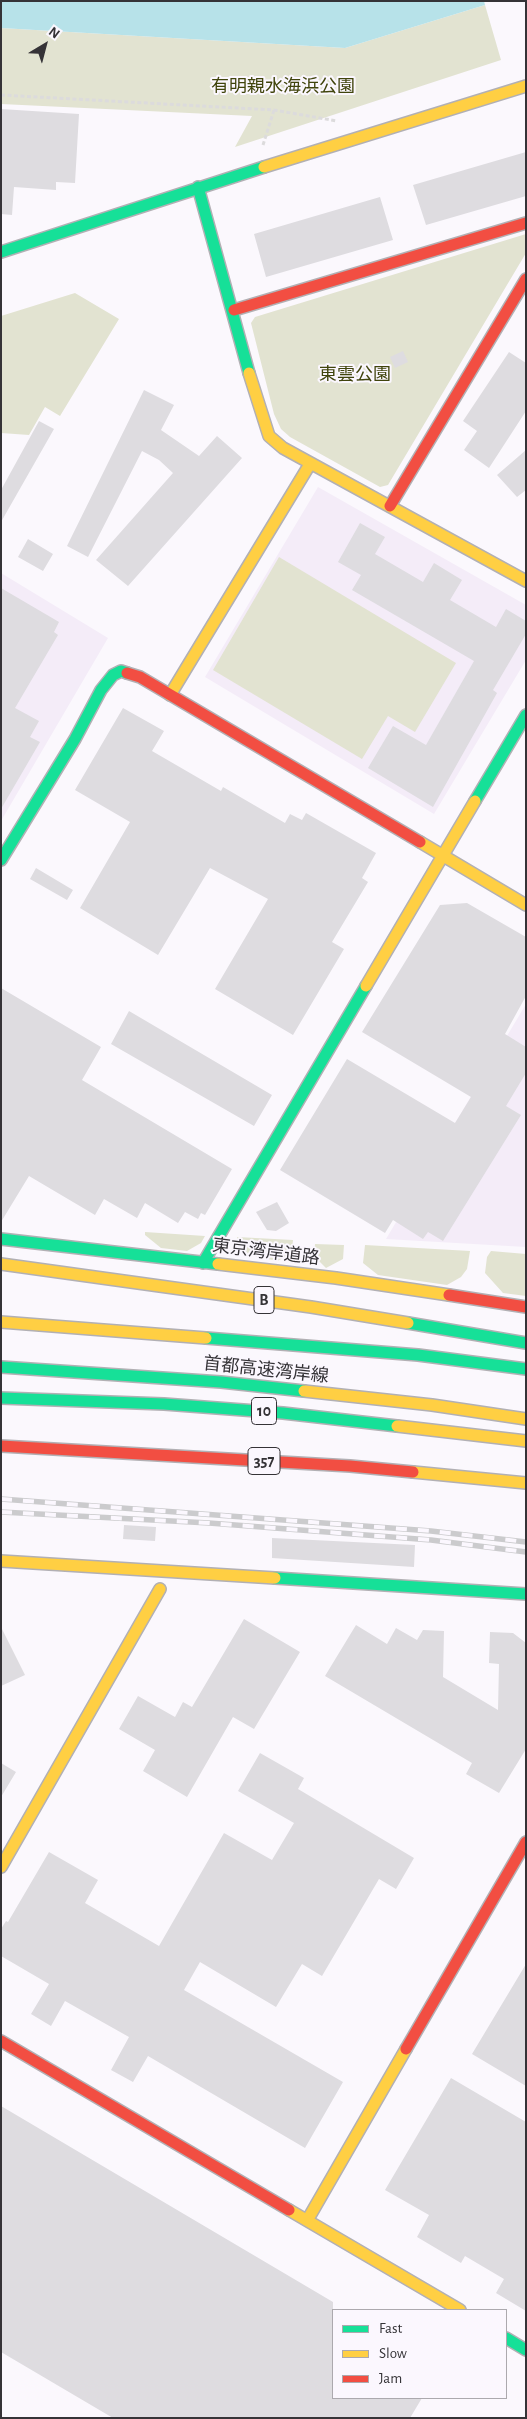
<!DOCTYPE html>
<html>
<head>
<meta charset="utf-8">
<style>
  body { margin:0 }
  #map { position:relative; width:527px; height:2419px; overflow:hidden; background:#fbf8fd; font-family:"Alegreya Sans",sans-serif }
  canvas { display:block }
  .frame { position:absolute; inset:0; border:2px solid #353337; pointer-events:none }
  .legend { position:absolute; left:332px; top:2309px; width:175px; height:90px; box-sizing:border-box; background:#fbf7fe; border:1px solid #aca9ae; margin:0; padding:6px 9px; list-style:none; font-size:15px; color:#353337 }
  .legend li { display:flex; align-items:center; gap:10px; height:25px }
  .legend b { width:25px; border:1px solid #aca9ae }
  .north { position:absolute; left:20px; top:20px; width:50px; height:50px; -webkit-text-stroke:4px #fbf7fe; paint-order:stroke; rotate:37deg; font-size:14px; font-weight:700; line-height:20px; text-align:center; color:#353337 }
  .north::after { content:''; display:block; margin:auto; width:18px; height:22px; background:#353337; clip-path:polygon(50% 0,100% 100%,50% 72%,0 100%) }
</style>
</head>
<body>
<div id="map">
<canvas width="527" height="2419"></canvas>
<div class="frame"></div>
<ul class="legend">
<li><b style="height:6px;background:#16e098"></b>Fast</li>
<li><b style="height:6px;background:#ffcf43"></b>Slow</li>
<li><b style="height:6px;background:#f24e42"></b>Jam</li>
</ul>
<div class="north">N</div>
</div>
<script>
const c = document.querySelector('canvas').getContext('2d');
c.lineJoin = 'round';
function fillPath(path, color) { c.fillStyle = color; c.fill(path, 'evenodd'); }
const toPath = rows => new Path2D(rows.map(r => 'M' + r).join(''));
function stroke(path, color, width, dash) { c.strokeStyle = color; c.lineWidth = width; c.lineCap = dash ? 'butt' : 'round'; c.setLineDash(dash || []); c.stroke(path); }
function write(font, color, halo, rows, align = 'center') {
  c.font = font + ' "Alegreya Sans","Noto Sans JP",sans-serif'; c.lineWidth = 4; c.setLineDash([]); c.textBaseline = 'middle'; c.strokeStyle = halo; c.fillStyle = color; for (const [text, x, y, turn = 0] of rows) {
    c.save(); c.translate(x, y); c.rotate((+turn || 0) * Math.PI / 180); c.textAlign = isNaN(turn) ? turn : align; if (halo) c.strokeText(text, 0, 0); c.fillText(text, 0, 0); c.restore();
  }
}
fillPath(toPath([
  [318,487,526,605,526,660,434,814,205,677],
  [1,573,108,638,1,821],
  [526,1004,526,1247,386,1239]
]), '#f4ecf8');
fillPath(toPath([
  [485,5,501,60,235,147,252,116,1,104,1,28,345,48],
  [526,234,526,253,388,485,380,487,290,437,281,429,274,414,251,323,255,317],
  [75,293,119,319,60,416,45,407,29,435,1,433,1,316],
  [279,557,456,663,415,732,388,716,362,759,213,670],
  [145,1232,205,1236,201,1243,187,1251,161,1248,145,1235],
  [237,1237,293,1240,292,1250,286,1257,277,1261,249,1255,240,1248],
  [315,1244,344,1245,343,1259,326,1268,314,1256],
  [365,1245,470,1251,467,1269,461,1277,447,1285,378,1275,363,1263],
  [491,1251,526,1254,526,1296,503,1293,485,1273,487,1257]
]), '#e2e3d1');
fillPath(toPath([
  [1,1,484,1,485,5,345,48,1,28]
]), '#b7e2e9');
fillPath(toPath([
  [1,109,79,114,75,183,56,182,56,190,14,187,12,215,1,214],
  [526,152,526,196,426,225,413,185],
  [380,197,393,240,266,277,254,234],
  [403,351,408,362,395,368,390,357],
  [509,352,526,363,526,411,489,468,464,450,477,431,463,421],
  [144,390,174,405,161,430,199,456,217,436,242,458,128,586,96,560,173,473,159,460,142,451,88,557,67,546],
  [39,421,54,429,1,522,1,490],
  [526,450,526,490,517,497,497,475],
  [360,523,385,537,375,554,423,582,434,563,462,580,450,600,496,627,506,609,526,621,526,634,493,690,497,693,433,807,368,768,393,726,426,745,474,661,352,590,361,575,338,562],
  [28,539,53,554,43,571,18,557],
  [1,588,59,622,54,632,58,635,15,708,39,721,30,737,40,742,1,809],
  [123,708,164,731,152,751,221,791,223,787,285,823,290,814,302,820,306,813,376,853,362,878,368,882,332,942,344,949,293,1035,215,989,268,899,210,868,158,955,80,908,130,822,75,790],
  [36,868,73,890,67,900,30,879],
  [467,903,526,937,526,996,505,1034,526,1047,526,1073,506,1106,521,1115,443,1241,428,1232,423,1239,393,1220,385,1233,280,1170,347,1059,455,1123,471,1097,362,1032,440,905],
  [1,988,101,1047,82,1080,232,1169,205,1215,201,1213,198,1219,185,1212,178,1223,145,1203,137,1218,104,1199,95,1215,29,1176,1,1222],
  [129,1011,272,1095,254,1126,111,1044],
  [277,1202,289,1223,276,1231,267,1230,256,1212],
  [124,1525,156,1527,155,1541,123,1539],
  [272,1538,415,1545,414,1567,272,1558],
  [244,1619,300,1652,254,1729,233,1717,187,1797,143,1771,155,1750,119,1729,138,1696,175,1717,183,1702,192,1707],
  [356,1625,387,1644,396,1628,417,1640,423,1630,444,1631,443,1677,498,1710,499,1664,489,1663,490,1632,513,1633,526,1643,526,1749,499,1793,466,1774,472,1763,325,1676],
  [1,1627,25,1675,1,1686],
  [260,1753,304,1778,298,1789,414,1858,396,1889,379,1879,322,1976,302,1964,276,2007,200,1962,184,1990,343,2082,305,2148,148,2056,133,2082,111,2070,129,2037,65,2001,51,2026,31,2014,49,1984,1,1956,1,1929,6,1921,8,1922,49,1852,98,1880,85,1903,159,1946,224,1833,272,1860,294,1823,238,1791],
  [1,1763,16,1772,1,1797],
  [526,1964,526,2086,472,2054],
  [451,2078,526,2122,526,2311,496,2293,504,2279,465,2256,461,2263,417,2237,429,2215,385,2190],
  [1,2106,333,2302,333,2398,422,2398,410,2418,113,2418,1,2352]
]), '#dedce0');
const fast = toPath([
  [198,187,249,373],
  [1,252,264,167],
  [475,801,526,715],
  [1,860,75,739,101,690,113,675,121,671,127,673],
  [1,1239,218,1264],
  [203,1263,366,986],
  [408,1323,526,1343],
  [206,1338,418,1355,526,1369],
  [1,1367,221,1382,304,1391],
  [1,1398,164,1404,283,1413,397,1426],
  [275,1578,526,1594],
  [506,2338,526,2350]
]);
const slow = toPath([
  [264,167,526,86],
  [249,373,269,436,283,448,526,581],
  [170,695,310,464],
  [420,842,526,905],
  [366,986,475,801],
  [1,1264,311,1307,408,1323],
  [218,1264,336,1278,449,1295],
  [1,1322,206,1338],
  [304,1391,432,1405,526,1419],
  [397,1426,526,1441],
  [413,1472,526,1483],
  [1,1561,275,1578],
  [1,1867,160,1589],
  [289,2210,460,2310],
  [308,2219,406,2049]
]);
const jam = toPath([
  [234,310,526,223],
  [390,506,526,279],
  [127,673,140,677,420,842],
  [449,1295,526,1307],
  [1,1446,350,1466,413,1472],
  [1,2041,289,2210],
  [406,2049,526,1842]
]);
stroke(fast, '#b2b0b4', 14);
stroke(slow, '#b2b0b4', 14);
stroke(jam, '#b2b0b4', 14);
stroke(toPath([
  [1,95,274,110,337,121],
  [263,145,274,110]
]), '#dcdbdc', 3, [4, 2.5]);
stroke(fast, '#16e098', 11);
stroke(slow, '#ffcf43', 11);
stroke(jam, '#f24e42', 11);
const rail = toPath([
  [1,1499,431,1531,526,1542],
  [1,1512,209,1523,431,1540,526,1552]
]);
stroke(rail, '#cbcbcd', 5.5);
stroke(rail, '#fbf7fe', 4, [11]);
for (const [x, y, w] of [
  [264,1300,20],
  [264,1411,25],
  [264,1461,32]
]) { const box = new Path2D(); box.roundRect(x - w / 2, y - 13.5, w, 27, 4); c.fillStyle = '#fbf7fe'; c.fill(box); stroke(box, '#353337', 1); }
write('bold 16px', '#353337', null, [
  ["B",264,1300],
  ["10",264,1411],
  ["357",264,1461]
]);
write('18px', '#40440c', '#fbf7fe', [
  ["有明親水海浜公園",283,87],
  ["東雲公園",355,375]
]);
write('18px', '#353337', '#fbf7fe', [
  ["東京湾岸道路",266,1252,7],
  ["首都高速湾岸線",266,1370,6]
]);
</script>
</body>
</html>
